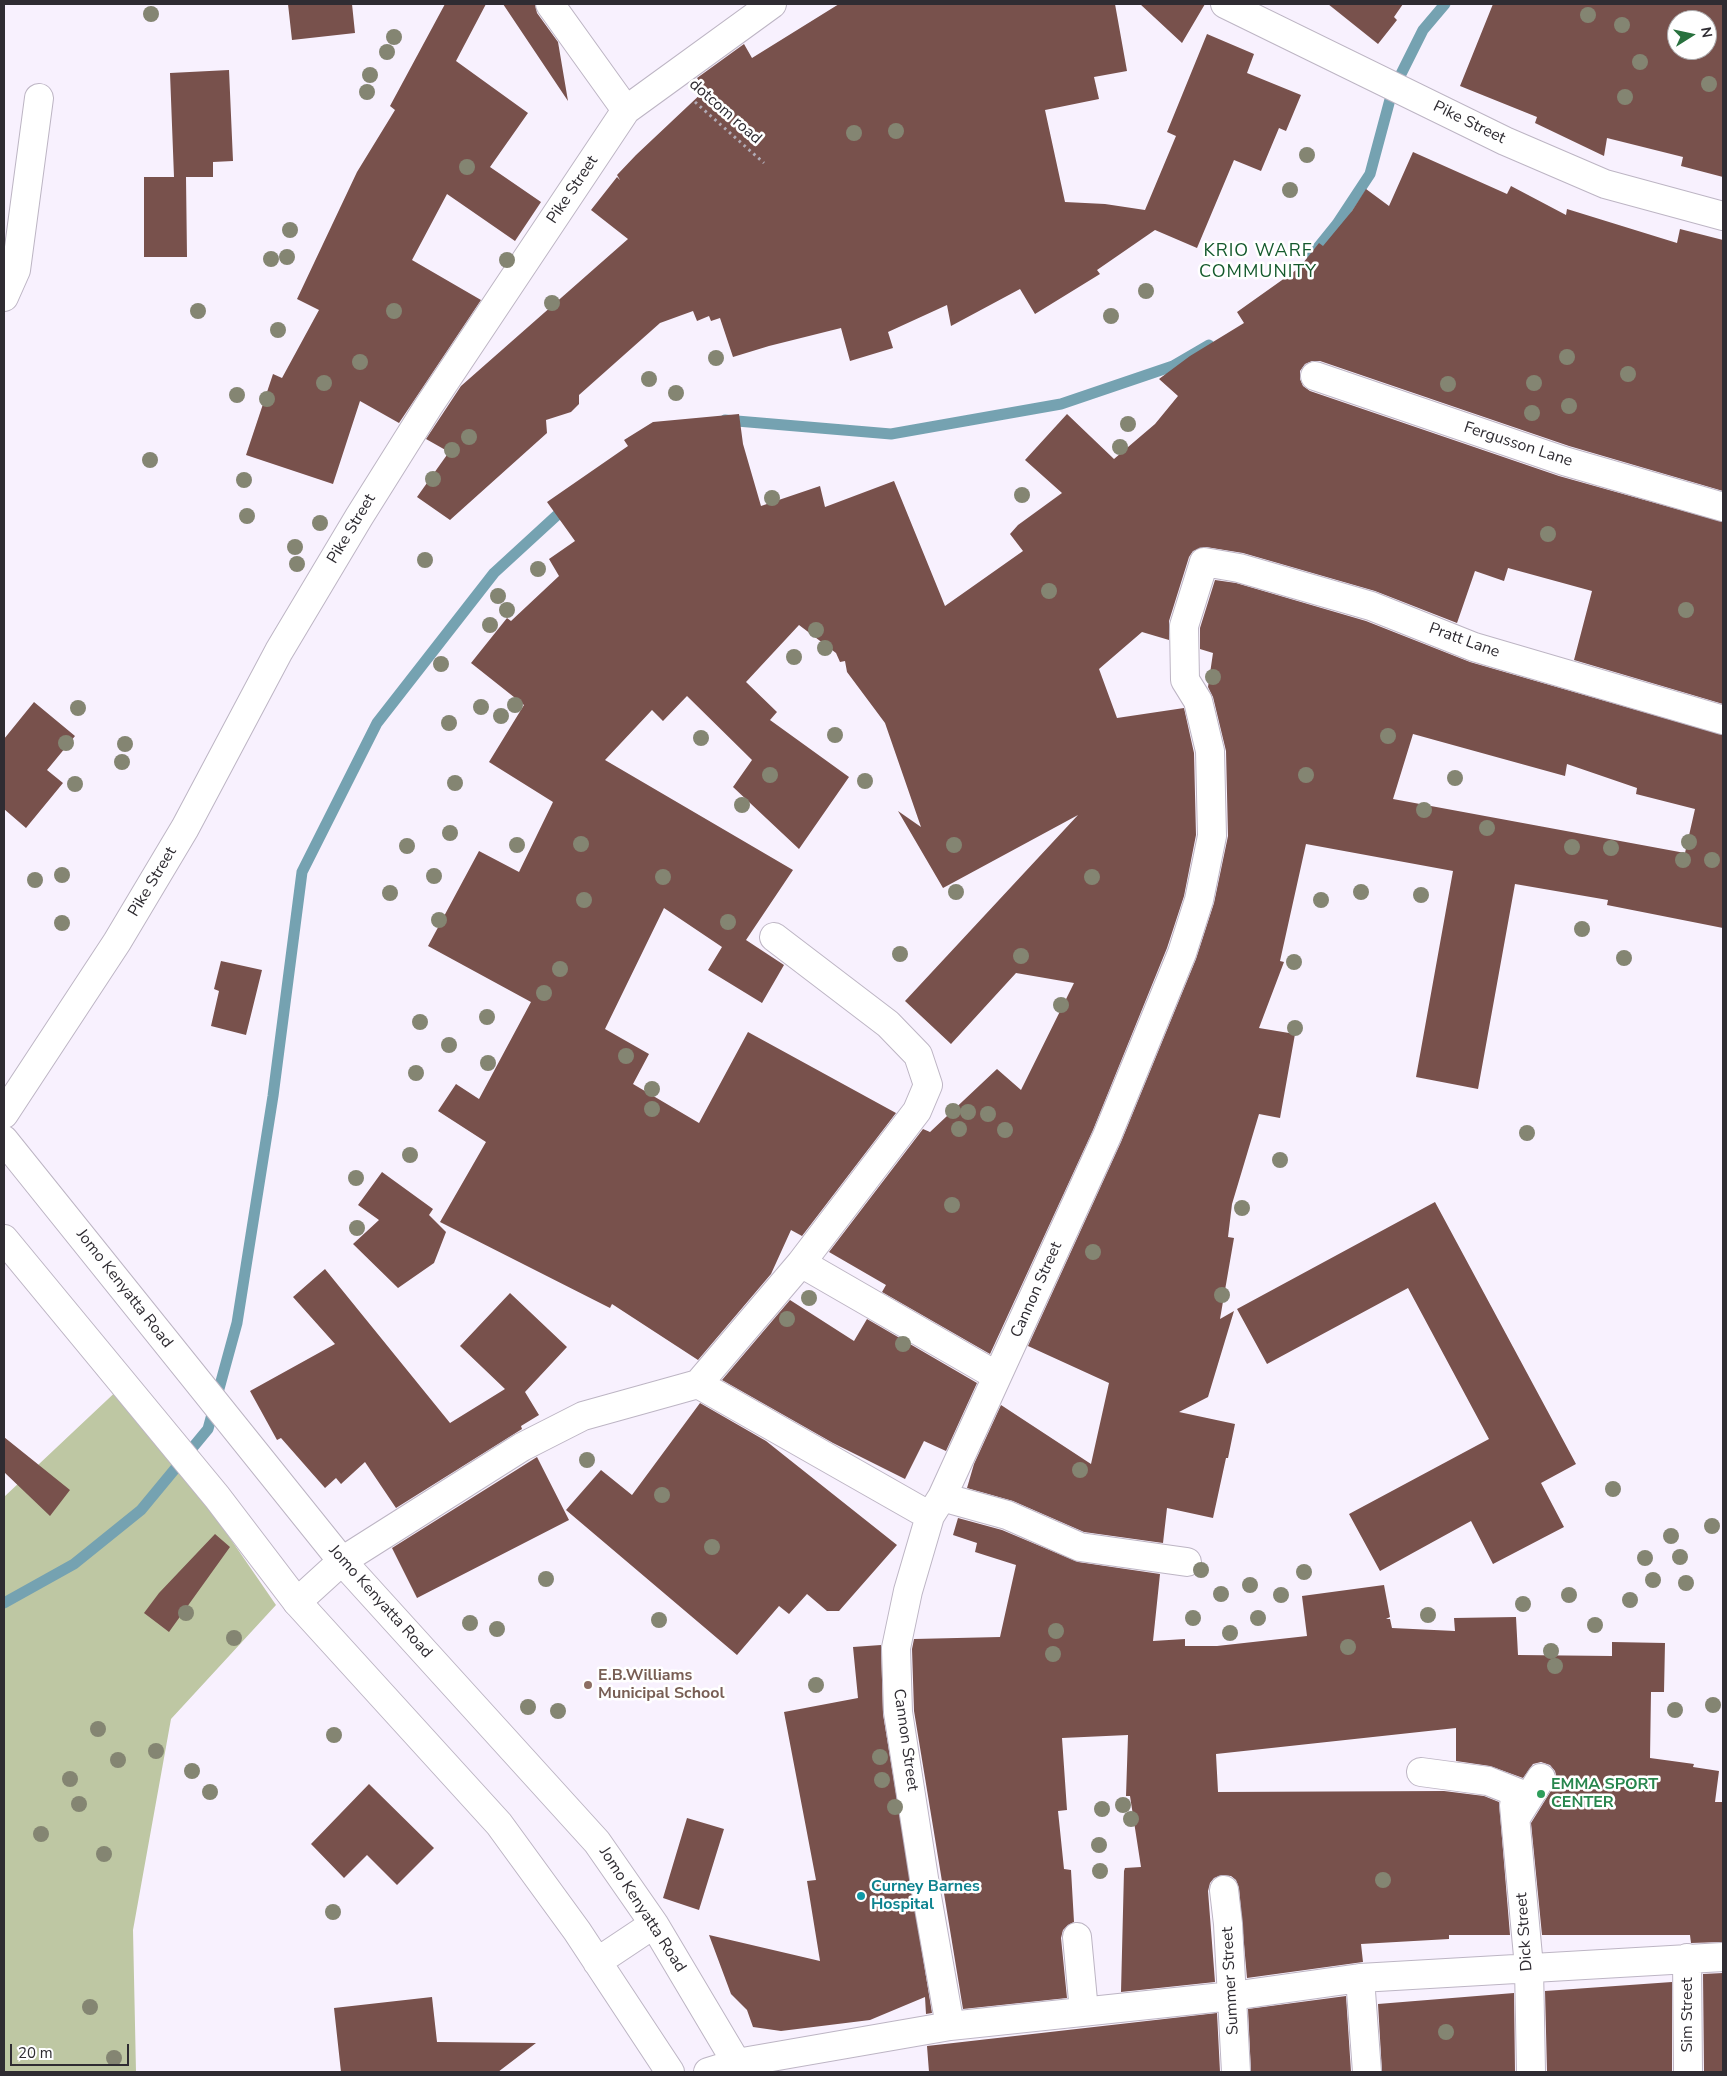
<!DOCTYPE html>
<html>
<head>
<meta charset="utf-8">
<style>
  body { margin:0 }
  #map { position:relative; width:1727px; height:2076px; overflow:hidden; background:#f8f1fe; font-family:"Nunito Sans",sans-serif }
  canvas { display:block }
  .frame { position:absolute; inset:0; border:5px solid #2f2c32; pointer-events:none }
  .north { position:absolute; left:1667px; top:10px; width:50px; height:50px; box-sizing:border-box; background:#fff; border:1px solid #acabad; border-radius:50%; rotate:80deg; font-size:14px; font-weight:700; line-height:20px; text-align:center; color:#2f2c32 }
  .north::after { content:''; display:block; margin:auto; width:18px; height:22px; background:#28713e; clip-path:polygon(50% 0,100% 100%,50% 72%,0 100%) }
  .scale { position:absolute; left:10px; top:2044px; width:119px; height:22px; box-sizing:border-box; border:2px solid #2f2c32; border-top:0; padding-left:6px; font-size:15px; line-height:18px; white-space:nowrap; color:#2f2c32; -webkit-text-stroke:4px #fff; paint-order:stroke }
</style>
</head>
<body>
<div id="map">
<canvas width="1727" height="2076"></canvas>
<div class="frame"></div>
<div class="north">N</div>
<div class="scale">20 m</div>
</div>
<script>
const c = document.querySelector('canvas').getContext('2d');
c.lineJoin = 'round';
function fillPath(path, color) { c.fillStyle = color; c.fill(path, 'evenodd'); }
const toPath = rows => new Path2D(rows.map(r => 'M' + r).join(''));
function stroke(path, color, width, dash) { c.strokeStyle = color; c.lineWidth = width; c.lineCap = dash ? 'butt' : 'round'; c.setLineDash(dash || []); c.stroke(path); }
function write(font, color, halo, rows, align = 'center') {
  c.font = font + ' "Nunito Sans",sans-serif'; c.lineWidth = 5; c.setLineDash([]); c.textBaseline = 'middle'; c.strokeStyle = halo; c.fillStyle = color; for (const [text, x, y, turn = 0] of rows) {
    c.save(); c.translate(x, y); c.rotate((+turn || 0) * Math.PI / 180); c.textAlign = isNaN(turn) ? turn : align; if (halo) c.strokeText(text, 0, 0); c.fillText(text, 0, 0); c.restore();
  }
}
fillPath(toPath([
  [124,1384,276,1605,171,1719,133,1930,136,2072,4,2072,4,1497]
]), '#bec7a3');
stroke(toPath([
  [1312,255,1337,224,1370,174,1392,92,1423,30,1445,4],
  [725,420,891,434,1061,404,1173,366,1209,345],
  [4,1603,74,1564,141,1510,208,1429,237,1323,273,1096,302,872,377,723,494,573,567,506]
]), '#75a2b1', 11);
fillPath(toPath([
  [288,4,352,4,355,33,292,40],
  [445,4,486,4,456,61,528,113,490,167,541,202,515,241,447,194,412,260,481,300,399,423,360,401,333,484,246,455,273,374,282,378,319,310,297,299,357,172,395,110,390,106],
  [503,4,535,4,537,13,558,42,568,101],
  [839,4,1115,4,1127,71,1094,77,1099,99,1045,110,1065,202,1105,204,1145,210,1176,136,1167,132,1207,34,1254,54,1247,73,1301,95,1286,131,1279,128,1261,171,1234,160,1197,248,1155,230,1097,270,1100,274,1035,314,1020,289,951,326,947,305,888,332,893,348,850,361,841,328,769,346,733,357,720,318,711,321,709,316,697,321,693,311,660,323,579,395,579,404,571,412,546,420,547,433,450,520,417,497,449,452,426,439,461,386,628,239,591,210,617,177,620,180,617,175,636,155,705,90,697,78,744,44,752,58],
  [1140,4,1205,4,1182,43],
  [1328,4,1403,4,1394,17,1397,20,1378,44],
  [1493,4,1723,4,1723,177,1681,166,1683,157,1607,138,1604,156,1535,123,1537,117,1460,86],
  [1677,20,1707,20,1707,50,1677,50],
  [229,70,233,161,213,162,213,177,186,177,187,257,144,257,144,177,174,177,170,73],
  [1413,152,1507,194,1511,186,1566,215,1567,209,1677,243,1680,229,1723,240,1723,491,1569,446,1320,361,1312,361,1305,364,1300,371,1300,379,1303,386,1310,391,1559,476,1723,522,1723,704,1574,660,1592,591,1508,568,1504,581,1475,571,1457,623,1375,591,1243,553,1206,547,1193,551,1189,557,1169,621,1169,640,1142,632,1099,669,1117,718,1184,708,1194,753,1196,835,1184,896,1167,948,1093,1130,990,1354,882,1292,886,1285,829,1252,923,1129,930,1132,997,1069,1021,1090,1074,983,1016,973,951,1044,905,1001,1078,815,943,888,898,811,921,827,885,723,847,672,845,661,840,662,836,653,799,625,746,682,777,712,770,720,849,777,799,849,733,787,752,760,687,696,663,721,652,710,605,760,793,870,746,940,784,965,762,1003,708,970,722,947,664,908,605,1029,649,1054,633,1084,699,1123,748,1032,896,1113,802,1236,791,1230,771,1274,698,1360,612,1304,610,1308,440,1222,486,1142,438,1111,456,1084,479,1099,531,1002,428,946,479,851,519,872,553,802,489,762,524,705,471,663,507,618,511,621,559,576,549,559,575,541,547,502,628,446,624,440,653,422,739,414,743,444,761,506,820,486,825,507,894,481,945,606,1023,551,1010,534,1018,525,1062,493,1025,460,1067,414,1114,459,1155,424,1178,396,1159,379,1190,356,1244,323,1237,312,1299,268,1319,243,1323,246,1352,211,1366,189,1389,206],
  [1215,580,1236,583,1366,621,1470,662,1723,735,1723,928,1607,905,1608,900,1515,884,1478,1089,1416,1077,1453,871,1306,844,1280,961,1284,962,1259,1028,1295,1034,1280,1118,1259,1114,1232,1204,1228,1237,1234,1238,1220,1319,1234,1311,1208,1397,1179,1412,1235,1424,1228,1458,1226,1458,1213,1518,1167,1508,1163,1543,1084,1532,1013,1501,967,1488,974,1464,1001,1405,1091,1464,1109,1383,1028,1346,1121,1142,1196,959,1214,903,1228,836,1226,751,1213,697,1208,687,1213,653,1200,649,1200,628],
  [1413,734,1565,776,1567,764,1637,788,1636,794,1695,809,1685,853,1393,799],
  [34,702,75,736,47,770,63,783,26,828,4,809,4,739],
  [221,961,262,970,246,1035,211,1026,219,991,214,989],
  [382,1172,433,1209,429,1215,446,1232,434,1263,398,1288,353,1244,379,1220,358,1205],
  [1435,1202,1576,1464,1541,1483,1564,1527,1493,1564,1471,1521,1380,1571,1349,1514,1489,1439,1408,1288,1267,1364,1237,1309],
  [325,1269,450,1423,505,1389,460,1346,510,1293,567,1347,525,1392,539,1415,521,1426,522,1429,396,1508,365,1462,341,1484,336,1478,325,1488,281,1438,277,1440,250,1391,335,1344,293,1297],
  [790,1300,854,1341,867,1319,977,1383,946,1451,924,1441,905,1479,833,1443,722,1380],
  [700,1403,766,1441,897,1545,839,1611,827,1611,807,1594,789,1614,779,1606,737,1655,566,1510,601,1470,632,1495],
  [4,1437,70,1490,50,1516,4,1472],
  [537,1457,569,1520,417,1598,392,1548],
  [958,1518,1002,1530,1078,1562,1160,1574,1153,1641,1185,1639,1185,1646,1217,1646,1307,1636,1302,1596,1384,1585,1390,1617,1386,1619,1390,1619,1392,1628,1455,1631,1454,1618,1516,1617,1518,1655,1612,1656,1612,1642,1665,1643,1664,1692,1651,1692,1650,1758,1694,1764,1693,1767,1719,1771,1715,1802,1723,1802,1723,1942,1691,1943,1690,1935,1542,1935,1531,1823,1554,1786,1557,1779,1555,1771,1550,1765,1541,1762,1533,1764,1523,1778,1490,1766,1456,1761,1456,1728,1216,1754,1218,1792,1444,1791,1484,1796,1499,1802,1510,1935,1449,1935,1449,1939,1361,1944,1363,1962,1247,1978,1239,1888,1236,1880,1231,1876,1222,1875,1214,1878,1210,1883,1208,1891,1215,1982,1121,1992,1124,1871,1125,1868,1141,1867,1130,1796,1126,1796,1128,1735,1062,1738,1067,1810,1058,1811,1064,1869,1071,1870,1074,1922,1068,1925,1063,1930,1061,1938,1067,1998,963,2009,914,1711,912,1649,914,1639,1000,1637,1016,1565,975,1552,977,1543,953,1535],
  [215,1534,230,1547,169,1632,144,1613,159,1593],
  [881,1645,883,1714,932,2013,926,2014,925,1997,870,2020,781,2031,753,2027,747,2010,731,1994,709,1935,820,1961,807,1881,816,1880,784,1712,858,1698,853,1647],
  [369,1784,434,1848,397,1885,367,1855,344,1878,311,1844],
  [687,1818,724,1829,699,1910,663,1898],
  [1723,1973,1723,2072,1704,2072,1703,1974],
  [1672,1982,1672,2072,1547,2072,1545,1991],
  [1514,1993,1515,2072,1382,2072,1378,2004],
  [1346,1996,1351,2072,1251,2072,1248,2009],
  [432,1997,437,2042,536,2043,498,2072,341,2072,334,2008],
  [1217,2013,1220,2072,929,2072,927,2046]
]), '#78514c');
const minor = toPath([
  [550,4,626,110],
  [1225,4,1505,141,1605,184,1723,216],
  [4,297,16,270,39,98],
  [1315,376,1564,461,1723,507],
  [774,937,888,1024,918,1055,928,1085,917,1111,801,1263,997,1376],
  [4,1114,117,942,185,828,279,651,359,517,428,407,626,110,772,4],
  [698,1384,801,1263],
  [942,1497,1007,1515,1080,1547,1187,1562],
  [297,1602,342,1561,522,1447,583,1416,698,1384,930,1516],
  [1421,1772,1488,1781,1521,1794,1514,1805,1529,1967,1531,2072],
  [1517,1816,1541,1778],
  [1224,1890,1228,1924,1236,2072],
  [1077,1937,1084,2011],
  [1687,1958,1688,2072],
  [1360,1978,1367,2072],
  [950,2026,926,1891,898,1712,896,1648,908,1591,930,1516,942,1497,1107,1136,1182,953,1199,900,1212,836,1210,751,1198,701,1185,680,1184,626,1204,562,1239,568,1371,606,1474,647,1723,720],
  [708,2072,737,2063,950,2026,1232,1996,1360,1978,1723,1957]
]);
const major = toPath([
  [4,1140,342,1561,597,1842,654,1924,742,2072],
  [4,1239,217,1497,297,1602,499,1824,577,1931,670,2072],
  [597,1962,654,1924]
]);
stroke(minor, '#bdb5c4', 30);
stroke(major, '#bdb5c4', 30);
stroke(toPath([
  [695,102,764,163]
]), '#b1abb6', 3, [2.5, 4]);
stroke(minor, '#fff', 28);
stroke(major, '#fff', 28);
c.fillStyle = '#848572';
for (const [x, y] of [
  [151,14],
  [1588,15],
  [1622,25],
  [394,37],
  [387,52],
  [1640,62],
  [370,75],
  [1709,84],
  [367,92],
  [1625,97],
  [896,131],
  [854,133],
  [1307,155],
  [467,167],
  [1290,190],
  [290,230],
  [287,257],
  [271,259],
  [507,260],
  [1146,291],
  [552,303],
  [198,311],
  [394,311],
  [1111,316],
  [278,330],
  [1567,357],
  [716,358],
  [360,362],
  [1628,374],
  [649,379],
  [324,383],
  [1534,383],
  [1448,384],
  [676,393],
  [237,395],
  [267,399],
  [1569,406],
  [1532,413],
  [1128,424],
  [469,437],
  [1120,447],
  [452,450],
  [150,460],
  [433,479],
  [244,480],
  [1022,495],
  [772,498],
  [247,516],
  [320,523],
  [1548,534],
  [295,547],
  [425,560],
  [297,564],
  [538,569],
  [1049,591],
  [498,596],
  [507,610],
  [1686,610],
  [490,625],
  [816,630],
  [825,648],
  [794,657],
  [441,664],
  [1213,677],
  [515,705],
  [481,707],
  [78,708],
  [501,716],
  [449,723],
  [835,735],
  [1388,736],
  [701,738],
  [66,743],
  [125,744],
  [122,762],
  [770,775],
  [1306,775],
  [1455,778],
  [865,781],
  [455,783],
  [75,784],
  [742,805],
  [1424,810],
  [1487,828],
  [450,833],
  [1689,842],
  [581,844],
  [517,845],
  [954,845],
  [407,846],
  [1572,847],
  [1611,848],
  [1683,860],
  [1712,860],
  [62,875],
  [434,876],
  [663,877],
  [1092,877],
  [35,880],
  [956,892],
  [1361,892],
  [390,893],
  [1421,895],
  [584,900],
  [1321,900],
  [439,920],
  [728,922],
  [62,923],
  [1582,929],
  [900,954],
  [1021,956],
  [1624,958],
  [1294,962],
  [560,969],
  [544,993],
  [1061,1005],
  [487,1017],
  [420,1022],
  [1295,1028],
  [449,1045],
  [626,1056],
  [488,1063],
  [416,1073],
  [652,1089],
  [652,1109],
  [953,1111],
  [968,1112],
  [988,1114],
  [959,1129],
  [1005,1130],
  [1527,1133],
  [410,1155],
  [1280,1160],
  [356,1178],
  [952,1205],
  [1242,1208],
  [357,1228],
  [1093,1252],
  [1222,1295],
  [809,1298],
  [787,1319],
  [903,1344],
  [587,1460],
  [1080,1470],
  [1613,1489],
  [662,1495],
  [1712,1526],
  [1671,1536],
  [712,1547],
  [1680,1557],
  [1645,1558],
  [1201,1570],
  [1304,1572],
  [546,1579],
  [1653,1580],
  [1686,1583],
  [1250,1585],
  [1221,1594],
  [1281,1595],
  [1569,1595],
  [1630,1600],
  [1523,1604],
  [186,1613],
  [1428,1615],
  [1193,1618],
  [1258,1618],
  [659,1620],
  [470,1623],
  [1595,1625],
  [497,1629],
  [1056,1631],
  [1230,1633],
  [234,1638],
  [1348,1647],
  [1551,1651],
  [1053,1654],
  [1555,1666],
  [816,1685],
  [1713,1705],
  [528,1707],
  [1675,1710],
  [558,1711],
  [98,1729],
  [334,1735],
  [156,1751],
  [880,1757],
  [118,1760],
  [192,1771],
  [70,1779],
  [882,1780],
  [210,1792],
  [79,1804],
  [1123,1805],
  [895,1807],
  [1102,1809],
  [1131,1819],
  [41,1834],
  [1099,1845],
  [104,1854],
  [1100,1871],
  [1383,1880],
  [333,1912],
  [90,2007],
  [1446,2032],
  [114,2058]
]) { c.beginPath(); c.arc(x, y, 8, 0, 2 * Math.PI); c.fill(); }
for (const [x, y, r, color] of [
  [588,1685,5,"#8d6e63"],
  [1541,1794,5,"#2e9e5b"],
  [861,1896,5,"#0f9aa8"]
]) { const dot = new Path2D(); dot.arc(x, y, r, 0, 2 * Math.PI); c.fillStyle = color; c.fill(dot); stroke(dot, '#fff', 2); }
write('16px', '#2f2c32', '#fff', [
  ["dotcom road",725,112,41],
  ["Pike Street",1469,123,26],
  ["Pike Street",573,190,-56],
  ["Fergusson Lane",1518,445,18],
  ["Pike Street",352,529,-59],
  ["Pratt Lane",1464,641,20],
  ["Pike Street",153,882,-59],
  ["Jomo Kenyatta Road",124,1289,52],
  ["Cannon Street",1037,1290,-66],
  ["Jomo Kenyatta Road",380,1602,48],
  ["Cannon Street",905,1740,82],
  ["Jomo Kenyatta Road",642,1910,57],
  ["Dick Street",1525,1932,-94],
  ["Summer Street",1231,1981,-93],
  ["Sim Street",1688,2015,-90]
]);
write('bold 16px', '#785e54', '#fff', [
  ["E.B.Williams",598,1676],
  ["Municipal School",598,1694]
], 'left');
write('bold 16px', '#27864d', '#fff', [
  ["EMMA SPORT",1551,1785],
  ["CENTER",1551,1803]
], 'left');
write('bold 16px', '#0d838f', '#fff', [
  ["Curney Barnes",871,1887],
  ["Hospital",871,1905]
], 'left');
c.letterSpacing = '1px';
write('18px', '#155a2d', '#fff', [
  ["KRIO WARF",1258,252],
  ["COMMUNITY",1258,273]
]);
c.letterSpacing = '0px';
</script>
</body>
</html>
